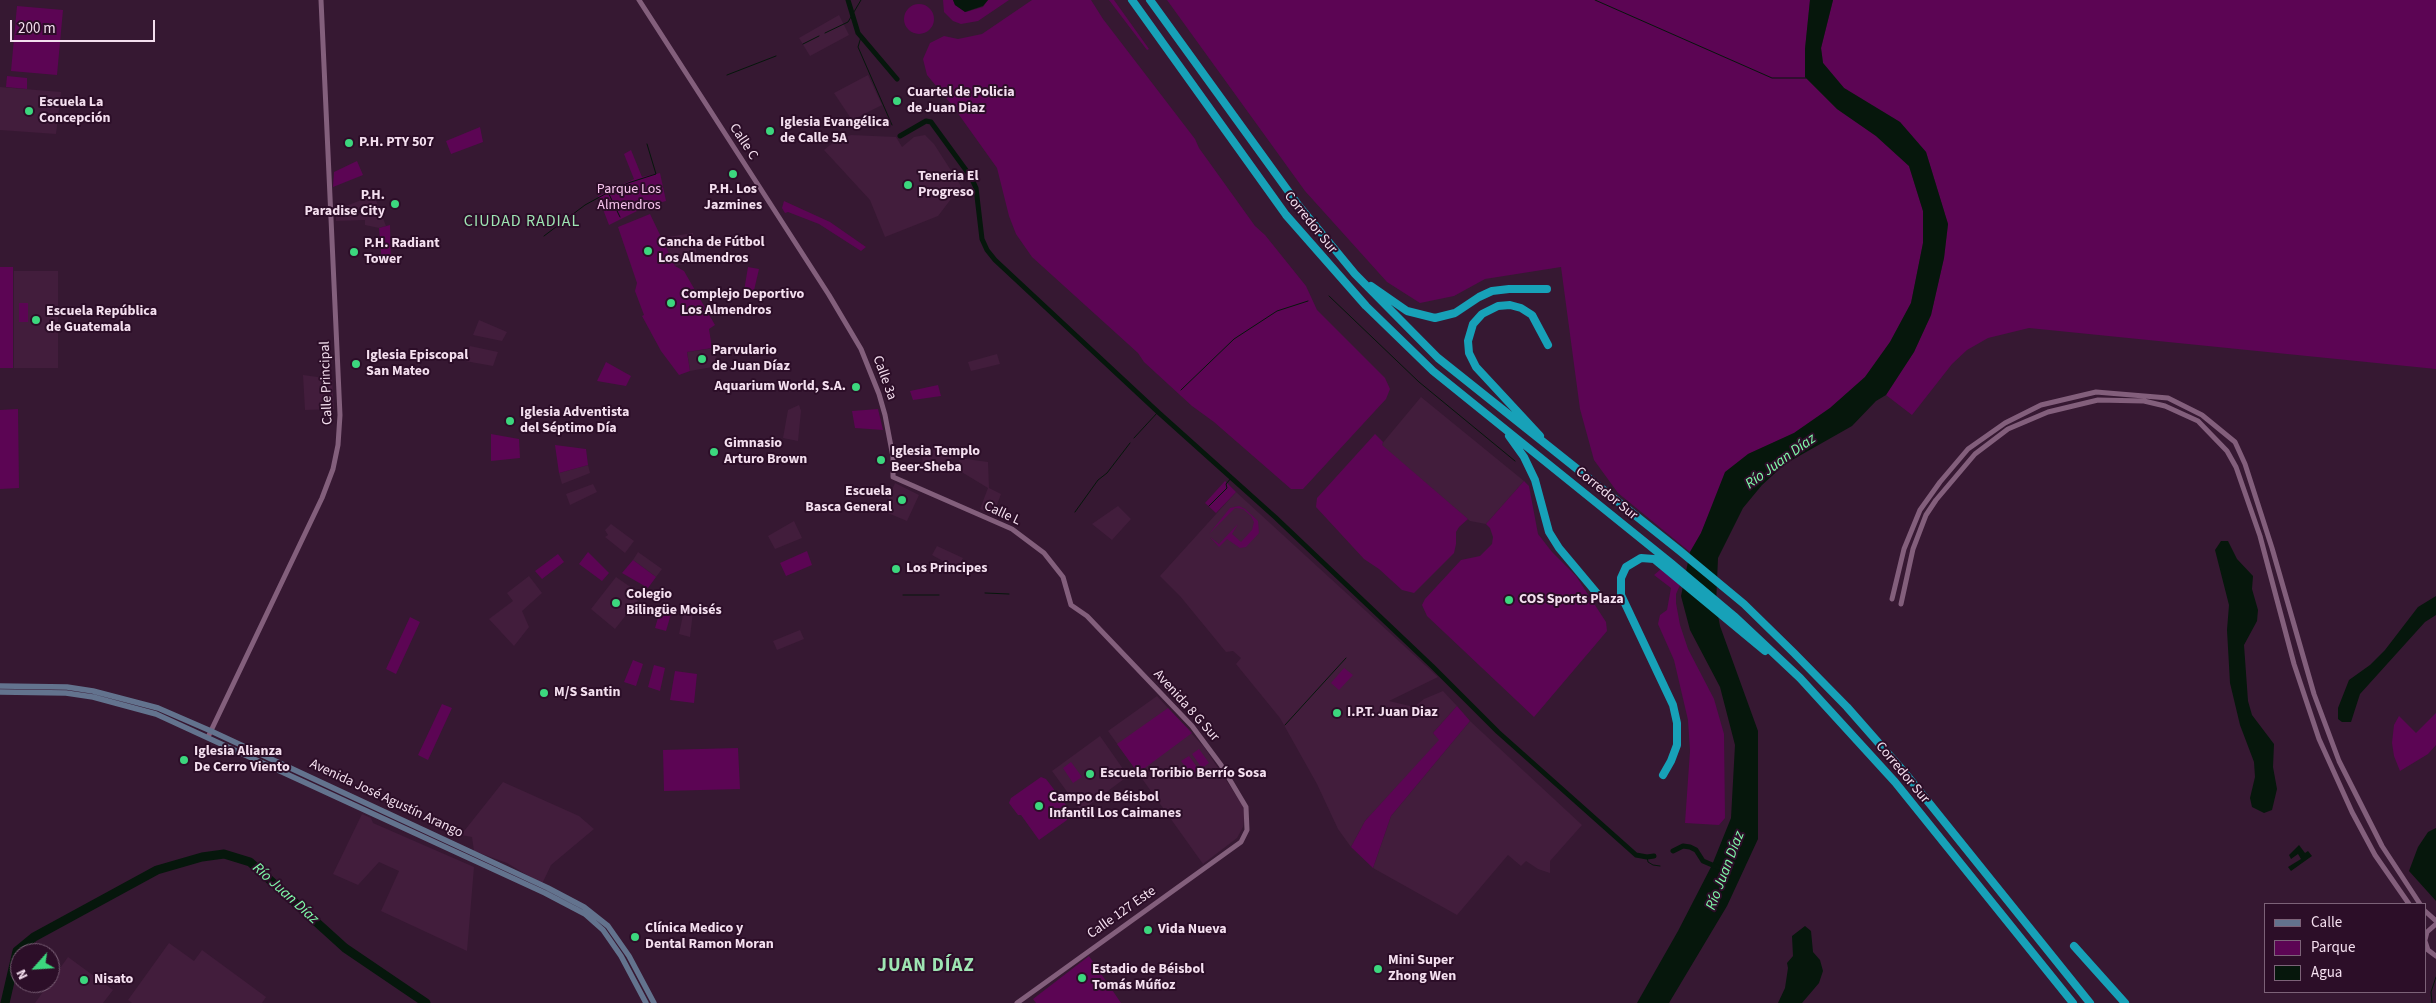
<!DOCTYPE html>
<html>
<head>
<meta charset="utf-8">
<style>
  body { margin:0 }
  #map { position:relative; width:2436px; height:1003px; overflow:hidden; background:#361832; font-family:"Source Sans 3",sans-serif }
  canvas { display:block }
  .legend { position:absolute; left:2264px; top:903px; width:162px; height:90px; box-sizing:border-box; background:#2c0e28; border:1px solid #7c6278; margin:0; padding:6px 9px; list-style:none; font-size:15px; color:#f4dfef }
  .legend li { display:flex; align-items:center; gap:10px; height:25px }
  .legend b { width:25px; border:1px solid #7c6278 }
  .north { position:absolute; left:10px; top:943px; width:50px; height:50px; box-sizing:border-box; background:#2c0e28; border:1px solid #7c6278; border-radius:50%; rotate:244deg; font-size:14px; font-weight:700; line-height:20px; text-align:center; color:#f4dfef }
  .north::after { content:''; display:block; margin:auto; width:18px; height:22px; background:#3cd77e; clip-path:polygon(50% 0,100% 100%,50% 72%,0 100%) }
  .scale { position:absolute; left:10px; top:20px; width:145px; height:22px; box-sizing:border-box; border:2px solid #f4dfef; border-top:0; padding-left:6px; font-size:15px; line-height:18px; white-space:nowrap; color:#f4dfef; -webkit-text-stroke:4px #2c0e28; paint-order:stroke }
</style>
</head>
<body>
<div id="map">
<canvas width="2436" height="1003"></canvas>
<ul class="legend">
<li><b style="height:6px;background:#63738e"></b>Calle</li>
<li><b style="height:14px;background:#5c0554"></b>Parque</li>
<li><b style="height:14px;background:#06170c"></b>Agua</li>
</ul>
<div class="north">N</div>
<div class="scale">200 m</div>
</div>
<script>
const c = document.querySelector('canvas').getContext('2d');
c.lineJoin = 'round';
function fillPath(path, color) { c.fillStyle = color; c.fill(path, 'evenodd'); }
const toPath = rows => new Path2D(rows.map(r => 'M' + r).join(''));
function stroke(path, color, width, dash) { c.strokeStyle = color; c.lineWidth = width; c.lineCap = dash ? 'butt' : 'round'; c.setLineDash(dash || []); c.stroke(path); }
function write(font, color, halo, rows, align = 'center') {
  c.font = font + ' "Source Sans 3",sans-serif'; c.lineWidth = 4; c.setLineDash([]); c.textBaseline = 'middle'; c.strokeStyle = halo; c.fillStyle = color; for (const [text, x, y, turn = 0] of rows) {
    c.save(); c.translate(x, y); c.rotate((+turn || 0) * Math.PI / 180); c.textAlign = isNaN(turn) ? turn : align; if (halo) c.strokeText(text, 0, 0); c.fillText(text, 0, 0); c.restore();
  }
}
fillPath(toPath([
  [839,15,849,35,810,56,799,38],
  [868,75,882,105,852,120,834,93],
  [0,87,61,92,56,134,0,130],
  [851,135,896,137,902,147,914,137,925,135,934,144,961,186,938,216,885,237,870,200,824,150,835,141],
  [374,195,386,226,379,228,365,225,365,220,336,221,336,210],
  [693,233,698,261,675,266,661,238],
  [14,271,58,271,58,368,14,368],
  [479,320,507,332,502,341,473,335],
  [470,346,498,352,493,366,465,361],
  [715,348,718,366,690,371,687,352],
  [997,354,1000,364,971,371,968,362],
  [303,375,332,379,334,409,305,410],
  [1421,397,1524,481,1486,524,1470,521,1381,445],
  [799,405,801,411,798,441,783,438,788,410],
  [921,446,951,449,952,471,923,466],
  [959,458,988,462,989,488,1001,494,993,515,980,509,988,488,960,471],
  [588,465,590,473,562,484,559,473],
  [895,483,919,495,907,521,883,511],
  [593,484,597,492,570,505,566,494],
  [1236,492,1438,677,1389,701,1414,707,1424,699,1443,691,1457,706,1433,733,1440,740,1365,821,1351,847,1338,829,1317,784,1280,718,1236,664,1241,658,1233,651,1226,652,1180,596,1160,576],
  [1118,506,1131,519,1112,540,1092,524],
  [794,521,802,538,775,549,768,536],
  [611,524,634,541,625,553,605,537,608,535,605,530],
  [937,546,963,558,957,569,932,555],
  [638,552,662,569,656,577,633,560],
  [529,576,542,593,522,611,529,627,514,646,489,619,513,601,507,593],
  [616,577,642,595,615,629,591,609],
  [684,610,693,612,690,637,679,634],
  [800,630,804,639,777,650,773,641],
  [1157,696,1204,747,1242,804,1245,815,1243,827,1237,838,1203,864,1108,731],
  [1470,721,1582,825,1550,861,1550,873,1538,869,1526,861,1521,866,1508,855,1457,915,1373,868,1391,816],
  [1100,736,1128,776,1081,811,1052,771],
  [503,782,579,816,594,829,551,865,542,884,507,863,474,851,472,837,461,835],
  [362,814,371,818,373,823,474,867,467,951,381,911,399,871,379,862,358,885,333,874],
  [169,943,194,961,202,950,266,997,262,1003,132,1003,128,1000],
  [68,957,113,990,103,1003,35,1003]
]), '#421d3c');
fillPath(toPath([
  [943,0,953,0,955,5,966,12,983,7,988,0,1009,0,978,21,961,24,953,21,944,12],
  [1032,0,1091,0,1103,19,1195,139,1199,148,1255,226,1265,235,1306,286,1317,310,1385,378,1390,389,1386,399,1303,489,1291,489,1214,422,1192,406,1144,362,1138,353,1032,257,1016,234,1009,216,997,168,952,105,927,75,923,59,930,43,944,36,958,39,982,34],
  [1109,0,1114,0,1149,49,1147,50],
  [1167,0,1810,0,1805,49,1805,77,1837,109,1876,136,1909,166,1923,211,1923,243,1911,303,1890,342,1865,377,1830,408,1794,433,1748,454,1712,508,1701,533,1690,552,1618,493,1594,460,1580,409,1561,267,1485,279,1454,296,1420,303,1387,282,1305,191],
  [1833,0,2436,0,2436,369,2029,328,1988,338,1967,350,1952,364,1912,415,1886,395,1914,352,1931,315,1944,258,1948,224,1926,152,1900,122,1844,88,1823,63,1821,48],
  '904 19a15 15 0 1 1 30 0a15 15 0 1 1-30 0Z',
  [17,6,63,10,57,75,11,71],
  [7,76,27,78,27,89,6,87],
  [480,127,483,142,451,154,446,141],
  [631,150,642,177,660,173,666,201,647,206,609,225,598,196,634,179,624,154],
  [357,161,363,175,333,187,334,172],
  [784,201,830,222,866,247,861,251,819,224,788,212,785,213,782,208],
  [650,214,675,266,684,271,715,325,709,329,712,348,687,352,690,371,679,375,661,351,642,316,644,315,635,291,637,283,618,227],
  [390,225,391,263,382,264,379,228],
  [0,267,13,267,13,368,0,368],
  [748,267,759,269,752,299,743,297],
  [19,303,28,303,28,322,19,322],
  [606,362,631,376,626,386,597,381],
  [938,385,941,396,913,400,910,391],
  [18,409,19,488,0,489,0,410],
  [878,409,883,430,855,428,852,411],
  [491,434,519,439,520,458,491,461],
  [1375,434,1383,442,1382,445,1468,519,1459,527,1456,532,1456,544,1454,553,1414,593,1402,590,1379,569,1364,559,1316,507,1317,498],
  [555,445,586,449,588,465,559,473],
  [1225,481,1236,492,1216,513,1205,503],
  [1524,481,1529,486,1538,534,1552,552,1576,576,1606,622,1607,631,1534,717,1427,616,1422,605,1425,599,1461,560,1480,556,1492,544,1493,537,1490,528,1486,524],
  [1239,506,1245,509,1258,521,1259,533,1246,547,1240,548,1227,539,1219,547,1210,537,1219,544,1238,524,1232,534,1241,542,1252,530,1254,522,1251,516,1243,509,1235,508,1209,534,1230,508],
  [807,551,812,565,786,576,780,563],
  [588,552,609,573,602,581,579,564],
  [558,554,564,562,542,579,535,571],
  [633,560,656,577,648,588,622,573],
  [1661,569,1680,585,1676,594,1676,603,1680,625,1688,649,1714,699,1724,734,1725,818,1719,825,1685,823,1690,751,1688,720,1674,660,1658,624,1660,615,1667,610,1671,588,1654,575],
  [662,604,673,607,666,631,655,628],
  [410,617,420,622,396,674,386,669],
  [633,660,643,664,636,686,624,682],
  [654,665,665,668,660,691,648,687],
  [1344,668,1353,675,1339,690,1331,683],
  [675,671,697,674,694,703,670,700],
  [442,704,452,708,428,760,418,755],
  [1457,706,1470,721,1391,816,1373,868,1351,847,1365,821,1439,740,1433,733],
  [1168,708,1192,733,1138,773,1117,744],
  [2436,713,2436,745,2428,754,2400,771,2394,756,2392,743,2394,725,2399,716,2416,733],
  [738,748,740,789,664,791,663,750],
  [1199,749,1209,763,1202,768,1192,754],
  [1189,756,1199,770,1192,775,1181,761],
  [1071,762,1082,777,1073,783,1063,768],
  [1041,777,1046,779,1069,809,1067,820,1039,840,1021,815,1018,815,1009,803,1011,798],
  [1089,956,1121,1003,1036,1003,1033,999]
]), '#5c0554');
fillPath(toPath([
  [953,0,988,0,983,6,965,12,955,5],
  [1810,0,1833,0,1821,48,1823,63,1844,88,1900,122,1926,152,1948,224,1944,258,1931,315,1914,352,1886,395,1876,401,1852,426,1785,464,1762,485,1743,508,1718,558,1716,605,1720,626,1758,731,1758,839,1727,906,1669,1003,1637,1003,1678,931,1712,865,1731,818,1735,745,1720,687,1690,630,1681,596,1690,552,1701,533,1725,472,1748,454,1794,433,1830,408,1865,377,1890,342,1911,303,1923,243,1923,211,1909,166,1876,136,1837,109,1805,77,1805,49],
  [2221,541,2228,541,2237,559,2253,576,2252,589,2258,610,2257,621,2244,645,2248,701,2252,715,2274,744,2273,767,2277,789,2272,810,2264,813,2252,807,2250,798,2255,777,2254,762,2240,725,2230,683,2227,630,2229,605,2215,550],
  [2436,596,2436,615,2425,622,2360,694,2351,722,2342,722,2338,719,2338,708,2349,680,2370,665,2385,650,2418,607],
  [2436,828,2436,901,2409,871,2418,847,2428,832],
  [2299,845,2305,853,2308,851,2312,856,2291,871,2288,867,2301,859,2298,854,2291,859,2289,855],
  [1805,926,1811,931,1813,952,1820,960,1823,971,1819,983,1802,1003,1778,1003,1785,988,1788,968,1787,963,1793,956,1792,936]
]), '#06170c');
stroke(toPath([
  [1595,0,1772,78,1806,78],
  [825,33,848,22,861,0],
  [861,37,858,47,892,125],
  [803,44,819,36],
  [727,75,776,56],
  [620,217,608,192,628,183,656,174,647,144],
  [544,236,585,205,607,193],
  [1329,296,1419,382,1515,461],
  [1181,390,1234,339,1277,311,1308,301],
  [1134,438,1158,412],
  [1209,506,1227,488,1226,484,1232,477],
  [1075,512,1098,480,1107,473,1130,443],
  [985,593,1009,594],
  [903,595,939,595],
  [1285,725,1346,658],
  [1647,857,1648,862,1653,865,1660,866],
  [2432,1003,2431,992,2436,977]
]), '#06170c', 1);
stroke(toPath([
  [848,0,858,33,897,79],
  [900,136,926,121,931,122,971,177,976,188,982,239,987,250,995,260,1158,412,1275,517,1432,666,1498,732,1636,855,1647,857,1654,856],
  [1673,851,1683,846,1690,847,1696,850,1703,861,1717,867]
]), '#06170c', 5);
stroke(toPath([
  [5,1003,17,951,34,937,157,870,202,857,224,854,250,862,345,948,426,1003]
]), '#06170c', 9);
stroke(toPath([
  [639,0,829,295,861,349,879,394,885,415,893,457,893,477,1012,529,1044,553,1063,577,1071,605,1087,616,1192,726,1221,765,1246,807,1247,830,1241,842,1017,1003],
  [1892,599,1904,549,1920,510,1940,482,1968,449,2005,423,2041,405,2096,392,2168,398,2202,415,2235,442,2245,464,2272,548,2314,694,2339,761,2382,846,2420,904],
  [1901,604,1913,549,1926,515,1936,500,1975,454,2008,429,2048,412,2098,400,2144,401,2165,406,2198,421,2227,451,2236,467,2260,536,2294,664,2319,739,2352,812,2375,855,2409,904],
  [208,737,322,498,333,469,338,445,340,415,321,0],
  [2425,911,2436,921],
  [2425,940,2427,932,2436,924],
  [2425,941,2428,950,2436,956]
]), '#835f7c', 5);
stroke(toPath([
  [0,686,67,687,93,691,158,708,211,731,548,888,584,907,608,926,629,956,654,1003],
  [0,692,66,693,93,697,156,714,545,893,585,914,603,930,621,956,646,1003]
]), '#63738e', 5.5);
stroke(toPath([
  [1132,0,1286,215,1366,306,1433,371,1671,563,1734,616,1800,678,1895,782,2073,1003],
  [1150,0,1299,206,1355,274,1438,358,1680,551,1744,604,1794,653,1847,707,1905,773,2090,1003],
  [1371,286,1407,311,1435,318,1455,313,1479,297,1492,291,1509,289,1547,289],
  [1509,436,1524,457,1535,480,1549,532,1559,548,1600,597],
  [1540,436,1476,367,1469,353,1468,341,1473,324,1482,314,1498,306,1510,305,1521,308,1532,315,1548,345],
  [1663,775,1671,761,1677,745,1677,723,1673,705,1621,595,1621,578,1626,567,1641,558,1654,559,1765,651],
  [2074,946,2125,1003]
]), '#17a1b8', 8);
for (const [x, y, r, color] of [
  [897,101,5,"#3cd77e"],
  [29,111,5,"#3cd77e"],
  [770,131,5,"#3cd77e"],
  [349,143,5,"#3cd77e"],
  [733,174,5,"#3cd77e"],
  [908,185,5,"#3cd77e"],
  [395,204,5,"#3cd77e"],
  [648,251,5,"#3cd77e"],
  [354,252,5,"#3cd77e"],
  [671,303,5,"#3cd77e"],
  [36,320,5,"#3cd77e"],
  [702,359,5,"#3cd77e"],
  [356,364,5,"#3cd77e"],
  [856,387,5,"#3cd77e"],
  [510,421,5,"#3cd77e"],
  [714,452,5,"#3cd77e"],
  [881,460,5,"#3cd77e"],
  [902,500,5,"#3cd77e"],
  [896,569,5,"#3cd77e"],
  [1509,600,5,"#3cd77e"],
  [616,603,5,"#3cd77e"],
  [544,693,5,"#3cd77e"],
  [1337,713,5,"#3cd77e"],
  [184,760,5,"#3cd77e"],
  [1090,774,5,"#3cd77e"],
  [1039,806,5,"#3cd77e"],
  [1148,930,5,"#3cd77e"],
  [635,937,5,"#3cd77e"],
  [1378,969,5,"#3cd77e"],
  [1082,978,5,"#3cd77e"],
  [84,980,5,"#3cd77e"]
]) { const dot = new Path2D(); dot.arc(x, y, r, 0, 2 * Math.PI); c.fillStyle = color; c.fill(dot); stroke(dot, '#2c0e28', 2); }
write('bold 14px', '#f4dfef', '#2c0e28', [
  ["Cuartel de Policia",907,93],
  ["de Juan Diaz",907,109],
  ["Escuela La",39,103],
  ["Concepción",39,119],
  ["Iglesia Evangélica",780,123],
  ["de Calle 5A",780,139],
  ["P.H. PTY 507",359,143],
  ["Teneria El",918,177],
  ["Progreso",918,193],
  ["P.H. Los",733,190,"center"],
  ["Jazmines",733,206,"center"],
  ["P.H.",385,196,"right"],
  ["Paradise City",385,212,"right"],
  ["Cancha de Fútbol",658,243],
  ["Los Almendros",658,259],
  ["P.H. Radiant",364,244],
  ["Tower",364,260],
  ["Complejo Deportivo",681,295],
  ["Los Almendros",681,311],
  ["Escuela República",46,312],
  ["de Guatemala",46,328],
  ["Parvulario",712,351],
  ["de Juan Díaz",712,367],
  ["Iglesia Episcopal",366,356],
  ["San Mateo",366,372],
  ["Aquarium World, S.A.",846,387,"right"],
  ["Iglesia Adventista",520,413],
  ["del Séptimo Día",520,429],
  ["Gimnasio",724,444],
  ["Arturo Brown",724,460],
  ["Iglesia Templo",891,452],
  ["Beer-Sheba",891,468],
  ["Escuela",892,492,"right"],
  ["Basca General",892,508,"right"],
  ["Los Principes",906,569],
  ["Colegio",626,595],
  ["Bilingüe Moisés",626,611],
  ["COS Sports Plaza",1519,600],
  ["M/S Santin",554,693],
  ["I.P.T. Juan Diaz",1347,713],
  ["Iglesia Alianza",194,752],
  ["De Cerro Viento",194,768],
  ["Escuela Toribio Berrío Sosa",1100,774],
  ["Campo de Béisbol",1049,798],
  ["Infantil Los Caimanes",1049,814],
  ["Clínica Medico y",645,929],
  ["Dental Ramon Moran",645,945],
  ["Vida Nueva",1158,930],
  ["Mini Super",1388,961],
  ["Zhong Wen",1388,977],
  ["Estadio de Béisbol",1092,970],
  ["Tomás Múñoz",1092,986],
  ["Nisato",94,980]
], 'left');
write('14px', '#f4dfef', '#2c0e28', [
  ["Calle C",743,142,57],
  ["Corredor Sur",1310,223,51],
  ["Calle 3a",884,378,70],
  ["Calle Principal",327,383,-92],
  ["Corredor Sur",1606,494,39],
  ["Calle L",1002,514,25],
  ["Avenida 8 G Sur",1186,706,48],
  ["Corredor Sur",1902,773,50],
  ["Avenida José Agustín Arango",386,799,25],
  ["Calle 127 Este",1122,913,-35]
]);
write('14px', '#f7c4ed', '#2c0e28', [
  ["Parque Los",629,190],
  ["Almendros",629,206]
]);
write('italic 15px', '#80fbaa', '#2c0e28', [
  ["Río Juan Díaz",1781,462,-36],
  ["Río Juan Díaz",1726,871,-69],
  ["Río Juan Díaz",285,894,42]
]);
c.letterSpacing = '1px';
write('16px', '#9ee5b3', '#2c0e28', [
  ["CIUDAD RADIAL",522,222]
]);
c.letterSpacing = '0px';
c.letterSpacing = '1px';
write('bold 19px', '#9ee5b3', '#2c0e28', [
  ["JUAN DÍAZ",926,967]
]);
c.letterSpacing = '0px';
</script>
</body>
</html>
